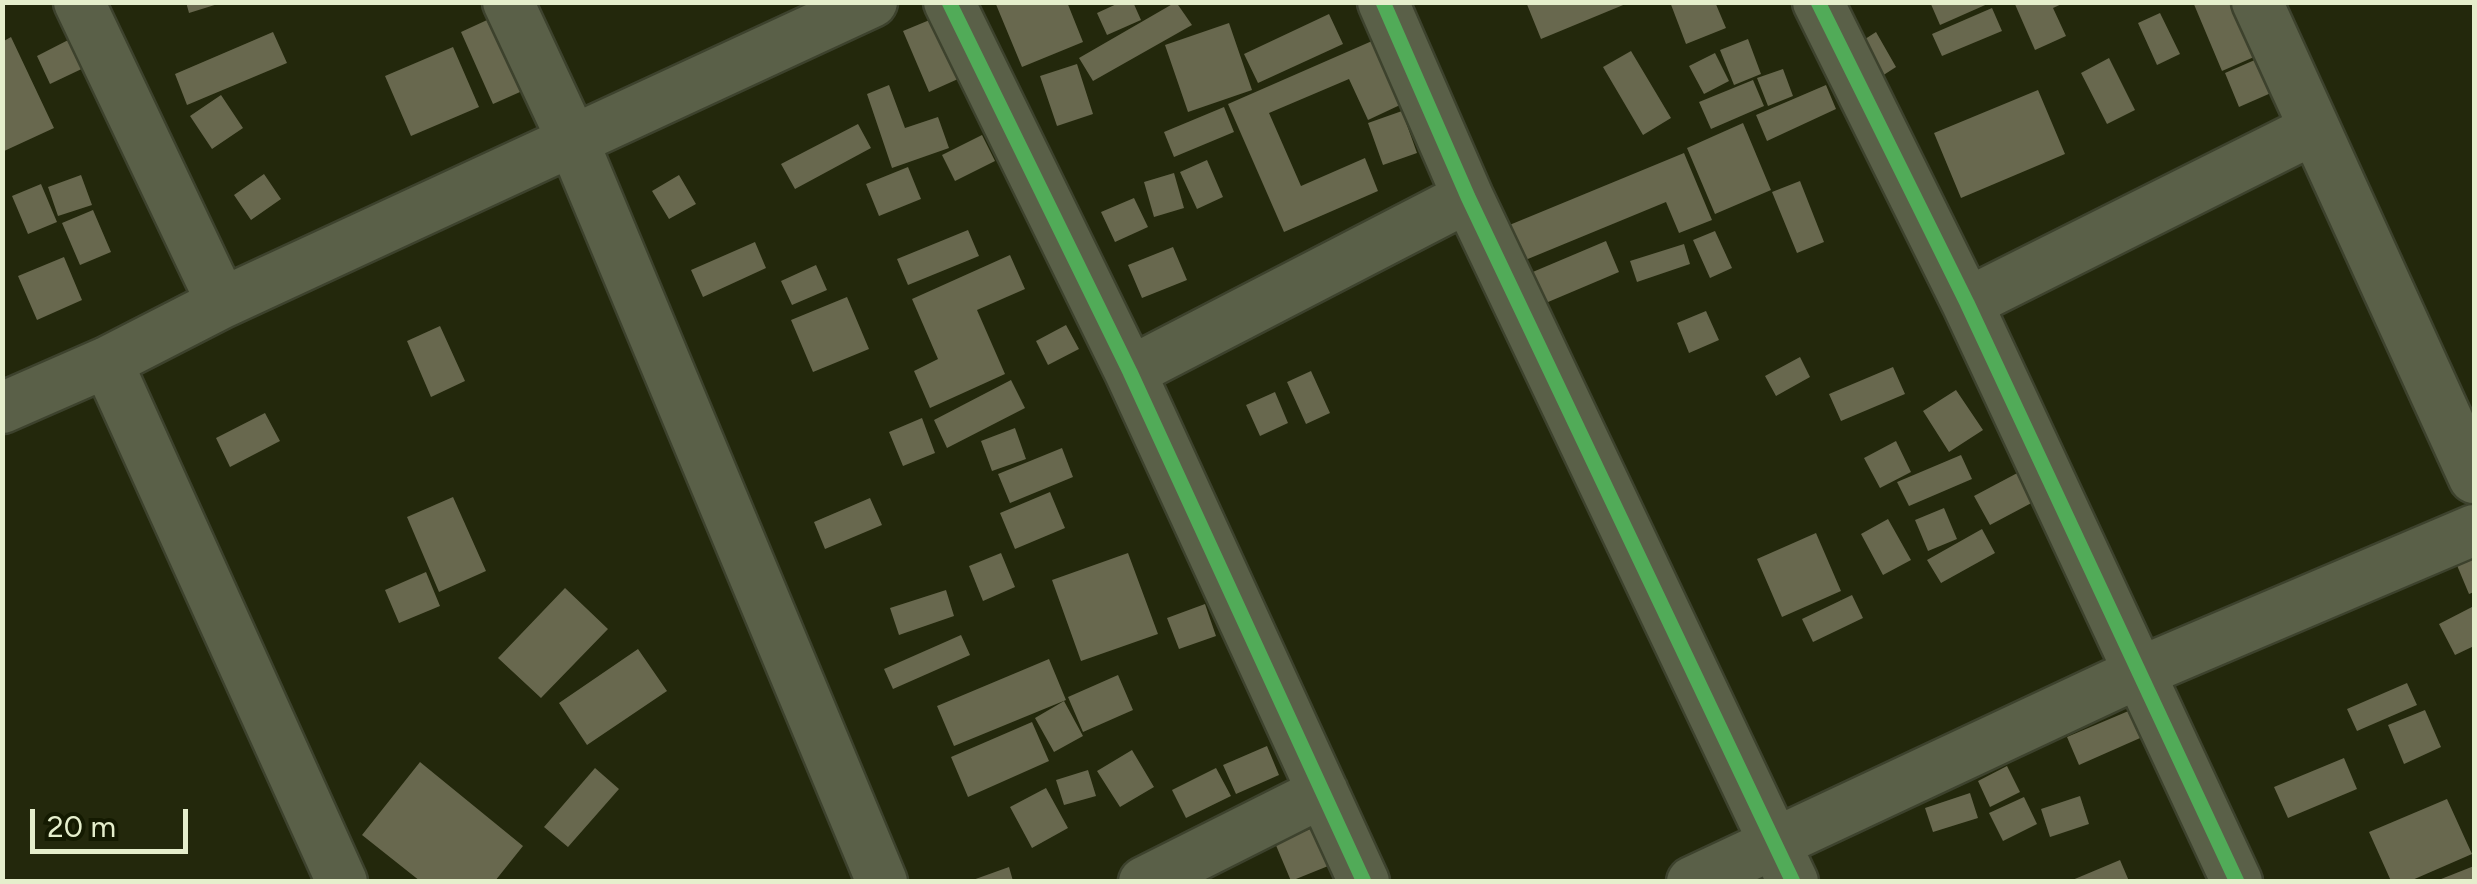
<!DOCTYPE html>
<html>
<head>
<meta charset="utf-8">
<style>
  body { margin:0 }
  #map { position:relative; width:2477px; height:884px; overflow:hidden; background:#23280c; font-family:Figtree,sans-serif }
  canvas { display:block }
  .frame { position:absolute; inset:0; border:5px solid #e5eecc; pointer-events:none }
  .scale { position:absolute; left:30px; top:809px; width:158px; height:45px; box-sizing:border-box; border:5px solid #e5eecc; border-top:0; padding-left:12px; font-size:30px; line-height:35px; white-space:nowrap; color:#e5eecc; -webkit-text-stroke:8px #141a01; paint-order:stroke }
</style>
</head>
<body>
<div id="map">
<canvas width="2477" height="884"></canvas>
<div class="frame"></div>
<div class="scale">20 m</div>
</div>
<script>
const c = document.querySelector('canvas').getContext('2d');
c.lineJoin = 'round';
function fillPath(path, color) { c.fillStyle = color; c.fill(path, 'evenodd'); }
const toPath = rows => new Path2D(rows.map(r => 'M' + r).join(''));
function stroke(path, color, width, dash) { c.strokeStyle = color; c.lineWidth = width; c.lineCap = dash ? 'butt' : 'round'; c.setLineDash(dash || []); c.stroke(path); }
fillPath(toPath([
  [186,2,220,2,221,3,189,13],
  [995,2,1067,2,1083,42,1022,67],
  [1121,2,1133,2,1141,20,1107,35,1097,13],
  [1176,2,1192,25,1093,81,1079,58],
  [1526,2,1628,2,1628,3,1541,39],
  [1670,2,1715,2,1726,28,1686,44],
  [1930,2,1992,2,1940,25],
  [2014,2,2066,2,2053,8,2066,36,2035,50],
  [2193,2,2230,2,2254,57,2222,71],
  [1992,8,2002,31,1942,56,1932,34],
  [2160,13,2180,54,2157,65,2138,23],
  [1329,14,1343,44,1258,83,1244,54],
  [498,15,529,88,493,104,461,32],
  [932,19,958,79,929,92,903,31],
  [1229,23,1252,90,1188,112,1165,45],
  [273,32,287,63,187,105,175,74],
  [1876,32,1896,67,1882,76,1862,41],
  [76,36,90,65,50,84,37,56],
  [11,37,54,128,2,152,2,42],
  [1748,39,1761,74,1734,85,1720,50],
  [1372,41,1400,105,1368,120,1349,79,1269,113,1301,186,1365,158,1378,191,1284,232,1228,104],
  [453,47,479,107,411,136,385,76],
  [1631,51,1671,118,1643,135,1603,67],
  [1715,53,1729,81,1704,94,1689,66],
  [2109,58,2135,110,2107,124,2081,73],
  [2257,59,2271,93,2239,107,2225,73],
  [1077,64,1093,114,1057,126,1040,76],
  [1783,69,1793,96,1768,106,1757,78],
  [1753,80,1764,106,1711,129,1699,102],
  [889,85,905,128,938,117,949,148,892,168,867,94],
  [1826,85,1836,109,1767,141,1756,115],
  [2038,90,2065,154,1961,198,1934,133],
  [221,95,243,128,212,149,190,116],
  [1224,107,1234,132,1174,157,1164,132],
  [1402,111,1417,153,1383,165,1368,123],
  [1743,123,1771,190,1715,214,1687,148],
  [858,124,871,148,795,189,781,164],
  [982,135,995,161,955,181,942,155],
  [1684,153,1712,220,1679,233,1666,202,1523,261,1507,226],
  [1207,160,1223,197,1197,209,1180,172],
  [908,167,921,199,879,216,866,184],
  [1174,173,1184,208,1154,217,1144,182],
  [264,174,281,199,251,220,234,195],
  [81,175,92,205,58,216,48,187],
  [679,175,696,204,669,219,652,191],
  [1800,181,1824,242,1797,253,1772,192],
  [41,184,57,222,28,234,12,196],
  [1134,198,1148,227,1115,242,1101,212],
  [93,210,111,252,80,265,62,223],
  [968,230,979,256,908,285,897,259],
  [1715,231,1732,268,1710,278,1693,240],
  [1606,241,1619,272,1541,305,1528,274],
  [755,242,766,268,703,297,691,270],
  [1684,244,1690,264,1637,282,1630,261],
  [1173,247,1187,280,1142,298,1128,265],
  [1010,255,1025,289,977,310,1005,374,930,408,914,371,938,359,912,299],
  [64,257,82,300,37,320,18,276],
  [816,265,827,290,792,305,781,281],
  [847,297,869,349,813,372,791,320],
  [1706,311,1719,340,1689,353,1677,323],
  [1066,325,1079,349,1048,365,1036,341],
  [440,326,465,381,431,397,407,341],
  [1800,357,1810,377,1776,396,1765,376],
  [1893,367,1905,394,1841,421,1829,394],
  [1311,371,1330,413,1306,424,1287,382],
  [1011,380,1025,408,947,448,934,420],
  [1956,390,1983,430,1949,452,1923,411],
  [1275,392,1288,423,1260,436,1246,405],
  [265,413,280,441,230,467,216,438],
  [922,418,935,453,903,466,889,432],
  [1015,428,1026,459,992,471,981,441],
  [1896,441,1911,472,1880,488,1864,458],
  [1062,448,1073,477,1010,503,998,474],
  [2055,453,2071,482,1990,525,1974,496],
  [1961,455,1972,479,1909,506,1897,482],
  [1050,492,1065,528,1015,549,1000,513],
  [453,497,486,571,439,592,407,517],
  [870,498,882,525,825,549,814,522],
  [1944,508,1957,539,1928,551,1915,520],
  [1888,519,1911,560,1883,575,1861,534],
  [1982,529,1995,553,1941,583,1927,560],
  [1816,533,1841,591,1782,617,1757,559],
  [1001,553,1015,587,983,601,969,566],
  [1128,553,1158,634,1081,661,1052,580],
  [2474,555,2474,592,2469,594,2456,563],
  [426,572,440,606,399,623,385,590],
  [565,588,608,629,541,698,498,658],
  [946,590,954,616,899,635,890,608],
  [1852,595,1863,618,1813,642,1802,619],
  [1205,604,1216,636,1179,649,1167,618],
  [2472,607,2474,646,2455,655,2439,624],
  [961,635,970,655,893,689,884,669],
  [638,649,667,691,587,745,559,703],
  [1049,659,1066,700,954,746,937,706],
  [1118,675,1133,710,1083,732,1068,697],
  [2407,683,2417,705,2357,731,2347,709],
  [1064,701,1083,736,1054,752,1035,718],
  [2145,704,2156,731,2079,765,2067,737],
  [2425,710,2441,747,2404,764,2388,725],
  [1032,722,1049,761,968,797,951,757],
  [1267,746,1279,775,1236,794,1223,765],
  [1132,750,1154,787,1120,807,1097,771],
  [2344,758,2357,789,2288,818,2274,787],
  [420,762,523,846,495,881,420,881,362,835],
  [2007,766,2020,792,1990,807,1978,781],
  [595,768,619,789,568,847,544,827],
  [1216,768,1231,796,1186,818,1172,790],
  [1088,770,1096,796,1064,805,1056,780],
  [1046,788,1068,828,1032,848,1010,807],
  [1970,793,1978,818,1933,832,1925,808],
  [2080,796,2089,824,2050,837,2041,809],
  [2024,797,2037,824,2003,841,1989,813],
  [2447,799,2472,854,2410,881,2391,881,2369,832],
  [1338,818,1353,856,1291,881,1275,843],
  [2120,860,2129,881,2070,881],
  [2474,866,2474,881,2436,881],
  [1009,867,1013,881,970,881]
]), '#68684e');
const street = toPath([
  [79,2,222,303],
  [508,2,572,139,882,882],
  [949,2,1130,372,1364,882],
  [1383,2,1468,197,1793,882],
  [1818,2,1967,303,2237,882],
  [2257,2,2474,478],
  [1967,303,2314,129],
  [107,362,342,882],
  [1130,372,1468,197],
  [2,408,107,362,222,303,872,2],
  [1144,882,1323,792],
  [1692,882,2140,672,2474,530]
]);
stroke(street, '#3d422d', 55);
stroke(street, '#5a6048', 50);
stroke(toPath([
  [949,2,1130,372,1364,882],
  [1383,2,1468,197,1793,882],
  [1818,2,1967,303,2237,882]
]), '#51ab58', 15);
</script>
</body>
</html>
